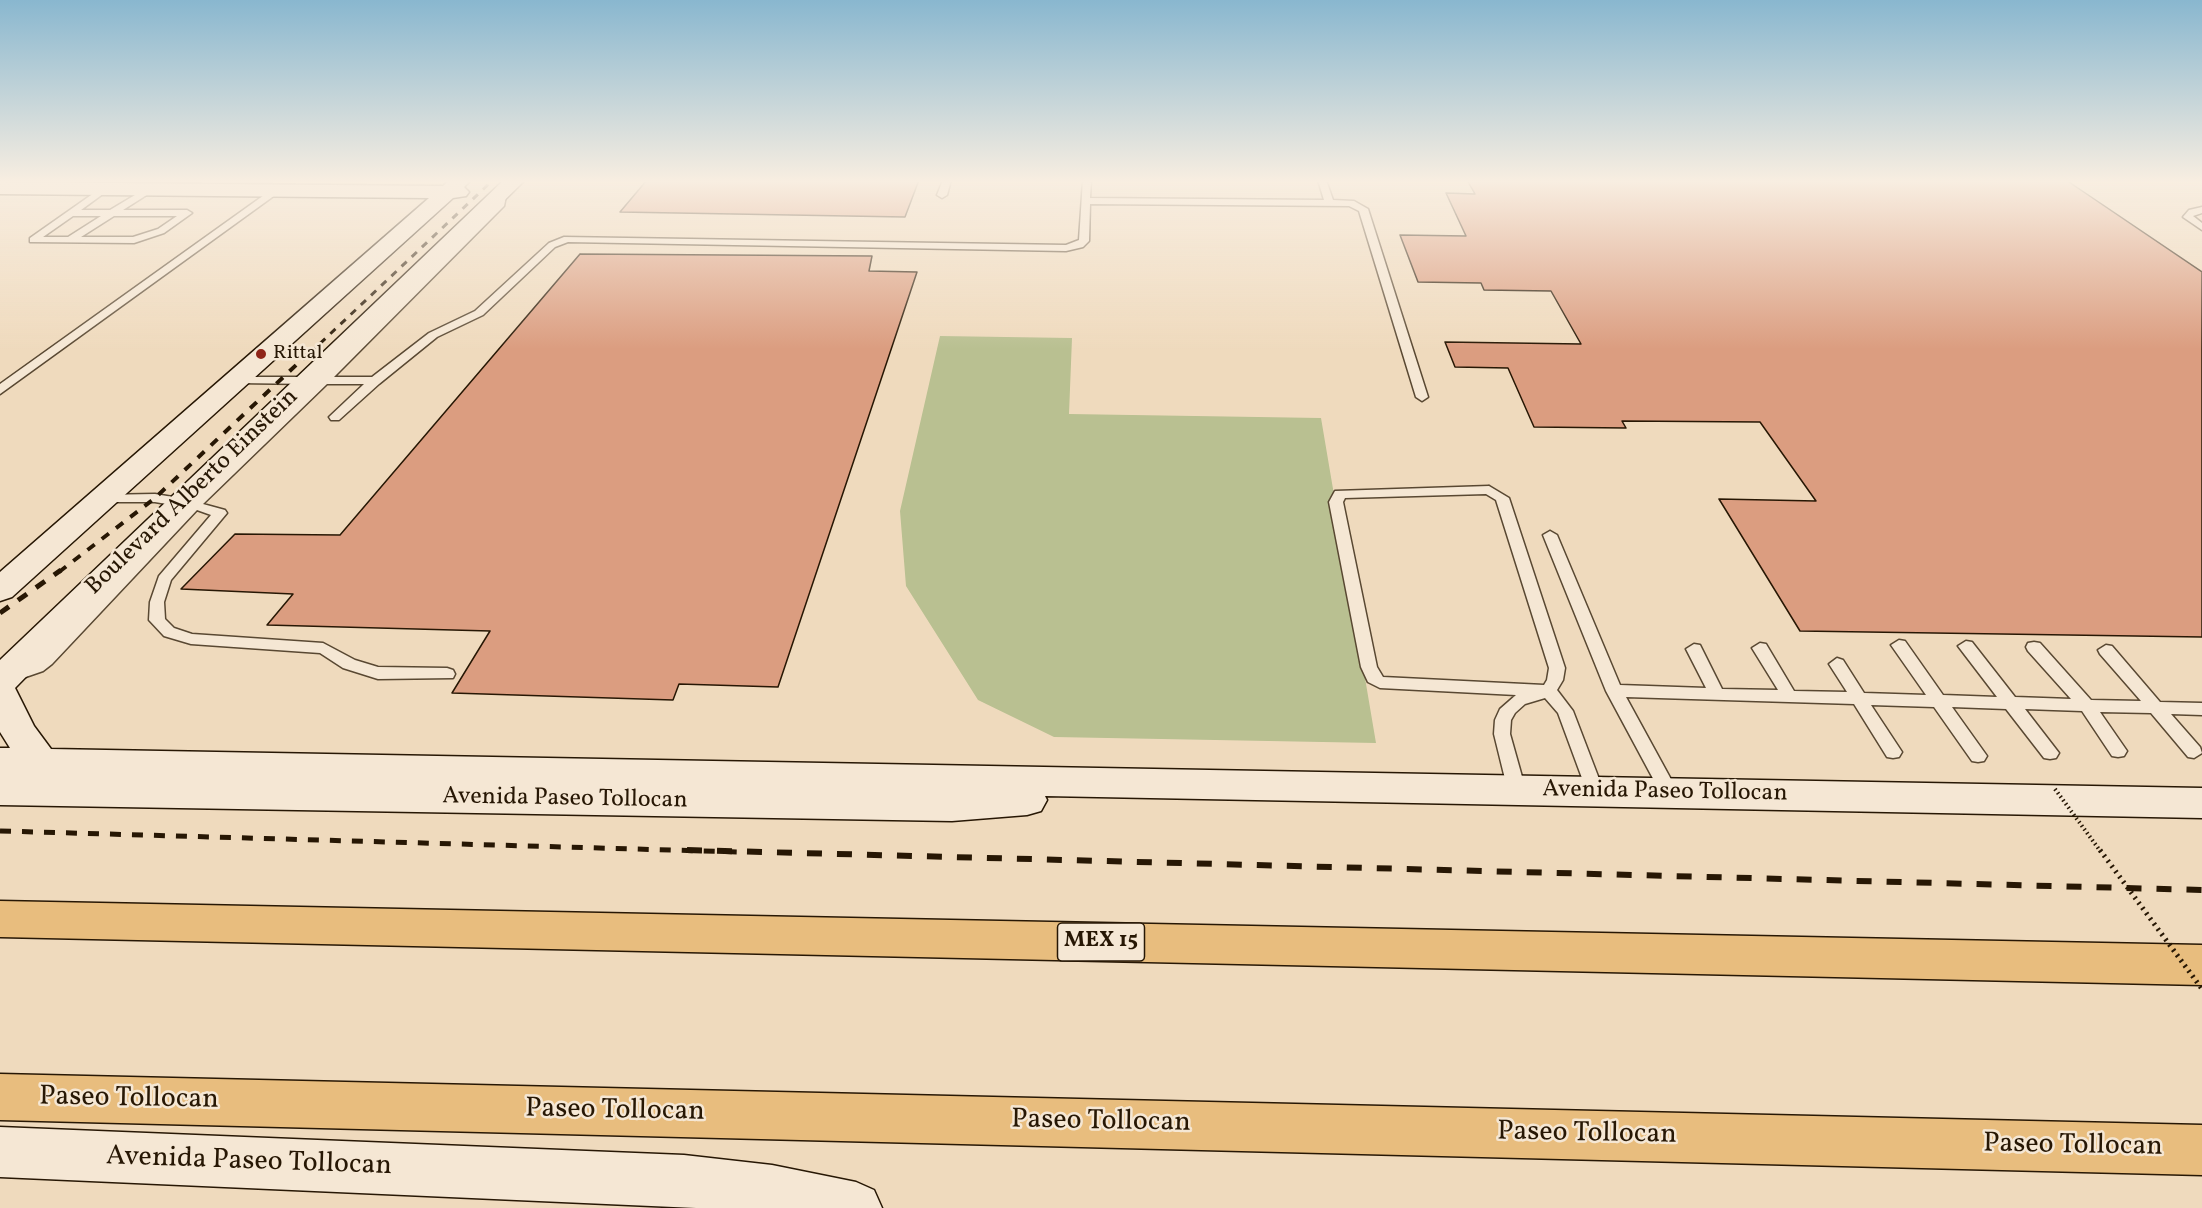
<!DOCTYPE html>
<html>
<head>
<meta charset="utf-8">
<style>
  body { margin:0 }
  canvas { display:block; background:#efdabd }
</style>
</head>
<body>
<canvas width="2202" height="1208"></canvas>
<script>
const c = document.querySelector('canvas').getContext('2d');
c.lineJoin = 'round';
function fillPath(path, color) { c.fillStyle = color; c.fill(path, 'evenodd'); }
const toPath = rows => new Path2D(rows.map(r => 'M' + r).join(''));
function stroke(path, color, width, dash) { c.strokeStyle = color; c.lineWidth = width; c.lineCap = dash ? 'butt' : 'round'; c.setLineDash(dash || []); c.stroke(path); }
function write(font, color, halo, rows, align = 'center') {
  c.font = font + ' Vollkorn,serif'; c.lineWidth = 5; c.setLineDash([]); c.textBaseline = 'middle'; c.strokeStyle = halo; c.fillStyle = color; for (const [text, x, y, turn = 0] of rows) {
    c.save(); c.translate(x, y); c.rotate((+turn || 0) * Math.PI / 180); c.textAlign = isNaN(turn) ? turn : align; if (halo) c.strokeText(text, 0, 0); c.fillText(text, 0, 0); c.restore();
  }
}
fillPath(toPath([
  [940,336,1072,338,1069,414,1321,418,1376,743,1054,737,978,700,906,586,900,511]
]), '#b9c091');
const building = toPath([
  [647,180,919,180,905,217,620,212,647,180],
  [1467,180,2066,180,2202,272,2202,637,1800,631,1719,499,1816,501,1760,422,1622,421,1626,428,1534,427,1508,368,1455,367,1445,342,1581,344,1551,291,1484,290,1481,283,1418,282,1400,235,1466,236,1446,193,1475,194,1467,180],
  [580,254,872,256,869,271,917,272,778,687,679,684,673,700,452,693,490,631,267,625,293,594,181,589,235,534,340,535,580,254]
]);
fillPath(building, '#db9d80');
stroke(building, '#271704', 1.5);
const lane = toPath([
  [943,180,951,180,947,195,942,198,937,195,943,180],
  [1083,180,1091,180,1090,198,1324,200,1318,180,1326,180,1333,200,1354,201,1368,209,1428,397,1422,401,1416,397,1359,211,1349,206,1090,204,1089,241,1083,247,1066,251,568,242,555,247,483,315,437,337,379,384,339,420,331,420,329,417,364,384,327,384,203,504,225,510,227,513,171,580,164,602,165,619,174,628,192,634,323,643,355,660,378,667,447,668,453,670,455,674,453,678,378,679,343,668,320,653,191,644,164,636,149,620,150,602,159,576,211,515,197,510,52,664,43,671,17,680,11,678,9,674,11,670,31,663,40,656,184,507,155,502,104,502,99,501,97,498,99,495,155,494,191,500,313,384,237,383,231,379,233,377,321,377,496,203,499,190,507,192,504,206,334,377,372,377,429,333,475,311,549,243,564,237,1066,245,1079,240,1083,180],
  [104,186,109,189,107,191,81,210,110,210,150,186,155,189,153,191,123,210,187,210,192,213,164,233,134,243,30,242,30,238,104,186],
  [73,216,101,216,68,237,43,237,73,216],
  [114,216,177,216,158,229,133,237,81,237,114,216],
  [274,188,282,190,0,394,0,384,274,188],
  [2202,207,2202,213,2193,216,2202,223,2202,230,2183,217,2189,210,2202,207],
  [1489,486,1509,498,1565,668,1563,680,1557,690,1573,711,1604,792,1601,797,1595,799,1589,797,1558,713,1545,698,1525,704,1515,713,1511,720,1510,734,1526,791,1523,796,1517,798,1511,796,1508,791,1494,734,1495,720,1500,709,1516,695,1380,688,1368,682,1361,667,1329,502,1335,491,1489,486],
  [1486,494,1496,500,1549,668,1547,680,1544,685,1383,677,1377,667,1343,502,1345,498,1486,494],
  [1550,531,1557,535,1620,685,1706,688,1686,649,1694,644,1700,645,1722,689,1778,690,1752,648,1760,643,1766,644,1794,691,1847,692,1829,664,1837,658,1843,660,1864,693,1926,695,1891,645,1899,640,1905,641,1943,695,1997,697,1958,646,1966,641,1972,642,2015,697,2071,699,2028,651,2026,647,2028,643,2034,642,2040,643,2091,700,2141,701,2100,654,2098,650,2106,645,2112,646,2160,702,2202,703,2202,715,2171,714,2200,747,2202,753,2194,758,2188,757,2151,713,2100,712,2127,751,2124,756,2118,757,2112,756,2082,711,2025,709,2059,753,2056,758,2050,759,2044,758,2006,709,1952,707,1987,756,1984,761,1978,762,1972,761,1934,707,1871,705,1902,752,1899,757,1893,758,1887,757,1854,704,1626,697,1679,794,1676,799,1670,801,1664,799,1606,691,1543,535,1550,531]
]);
const secondary = toPath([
  [449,180,471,180,464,187,469,192,466,196,453,198,12,597,0,601,0,572,429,198,0,194,0,182,443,186,449,180],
  [504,180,525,180,190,509,15,688,34,726,51,749,2202,788,2202,818,1045,796,1047,800,1041,811,1027,815,952,821,0,805,0,748,10,748,0,732,0,660,504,180],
  [0,1127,684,1155,772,1165,856,1182,874,1190,882,1208,696,1208,0,1177,0,1127]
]);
const highway = toPath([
  [0,901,2202,945,2202,985,0,937,0,901],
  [0,1074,2202,1125,2202,1175,0,1120,0,1074]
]);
stroke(lane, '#594832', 3);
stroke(secondary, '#271704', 3);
stroke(highway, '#271704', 3);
fillPath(lane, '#f5e7d4');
fillPath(secondary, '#f5e7d4');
fillPath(highway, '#e8bd7e');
stroke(toPath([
  [310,353,493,180]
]), '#271704', 3, [7, 7]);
stroke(toPath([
  [59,572,155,498,311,351]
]), '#271704', 4, [9, 9]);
stroke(toPath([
  [0,613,61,570],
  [0,831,741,852]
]), '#271704', 5, [11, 11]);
stroke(toPath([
  [687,850,2202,890]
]), '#271704', 6, [15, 15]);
stroke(toPath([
  [2055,789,2101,852]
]), '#271704', 4, [1.5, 3]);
stroke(toPath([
  [2100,850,2202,989]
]), '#271704', 5, [2, 4.5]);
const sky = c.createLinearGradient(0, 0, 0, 349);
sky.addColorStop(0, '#89b7cf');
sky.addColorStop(0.52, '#f8eee1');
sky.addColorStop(1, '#f8eee100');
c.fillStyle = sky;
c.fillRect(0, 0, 2202, 349);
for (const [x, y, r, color] of [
  [261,354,6,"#8f2418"]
]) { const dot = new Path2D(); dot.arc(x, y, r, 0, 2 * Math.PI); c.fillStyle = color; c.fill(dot); stroke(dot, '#f5e7d4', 2); }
write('20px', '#271704', '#f5e7d4', [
  ["Rittal",273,354]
], 'left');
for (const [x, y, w] of [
  [1101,942,87]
]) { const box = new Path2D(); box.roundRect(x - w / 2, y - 19, w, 38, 4.5); c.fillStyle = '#f5e7d4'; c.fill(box); stroke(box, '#271704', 1.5); }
write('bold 22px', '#271704', null, [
  ["MEX 15",1101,942]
]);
write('24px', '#271704', '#f5e7d4', [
  ["Boulevard Alberto Einstein",193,493,-44],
  ["Avenida Paseo Tollocan",1665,793,1],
  ["Avenida Paseo Tollocan",565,800,1]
]);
write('28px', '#271704', '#f5e7d4', [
  ["Paseo Tollocan",129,1100,1],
  ["Paseo Tollocan",615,1112,1],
  ["Paseo Tollocan",1101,1123,1],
  ["Paseo Tollocan",1587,1135,1],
  ["Paseo Tollocan",2073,1147,1],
  ["Avenida Paseo Tollocan",249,1163,2]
]);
</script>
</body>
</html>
